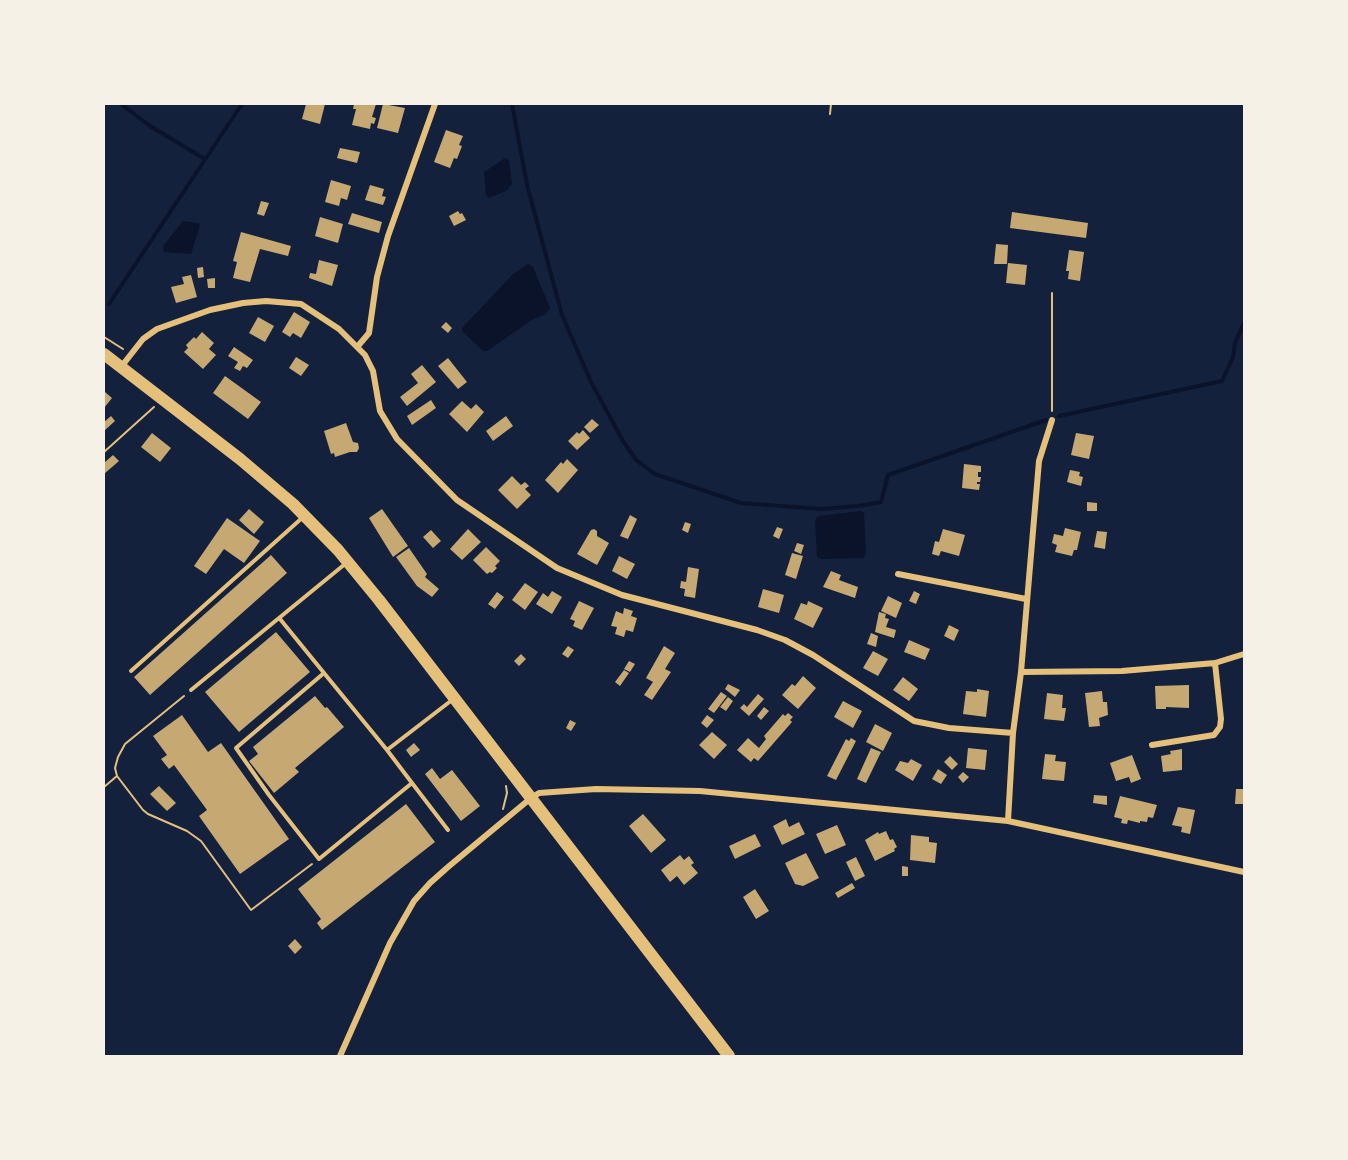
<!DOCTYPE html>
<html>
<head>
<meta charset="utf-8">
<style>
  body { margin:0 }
  #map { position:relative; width:1348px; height:1160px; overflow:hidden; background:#14213d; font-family:Lato,sans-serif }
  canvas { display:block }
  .frame { position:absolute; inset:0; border:105px solid #f6f1e7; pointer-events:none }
</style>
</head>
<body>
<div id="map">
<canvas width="1348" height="1160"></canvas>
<div class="frame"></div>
</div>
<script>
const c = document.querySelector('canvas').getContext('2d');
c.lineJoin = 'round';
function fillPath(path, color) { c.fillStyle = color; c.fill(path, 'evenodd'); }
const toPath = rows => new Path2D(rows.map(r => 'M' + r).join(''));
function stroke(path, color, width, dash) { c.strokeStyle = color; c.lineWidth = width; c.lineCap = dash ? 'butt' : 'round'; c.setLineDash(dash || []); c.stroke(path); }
fillPath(toPath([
  [505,158,509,160,512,184,506,191,489,198,486,195,484,172],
  [183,221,198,223,200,226,191,254,164,252,163,246],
  [528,264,533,267,550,308,546,314,532,320,487,351,483,351,462,331,462,328,513,274],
  [861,511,864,513,866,554,863,558,821,559,817,557,815,520,818,516]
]), '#0b132b');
stroke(toPath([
  [121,104,150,126,205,159],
  [512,104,527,185,562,315,592,384,623,441,636,460,655,474,741,503,821,509,859,506,881,502,888,475,1046,420],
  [109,304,242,104],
  [1059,416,1222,381,1233,357,1235,343,1244,323]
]), '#0b132b', 4);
fillPath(toPath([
  [306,104,325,104,320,124,302,119],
  [354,104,376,104,372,117,376,118,374,124,371,123,370,129,352,125,356,109,353,109],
  [383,104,405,108,398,133,377,128],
  [446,130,463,136,459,145,462,146,457,159,454,158,450,168,434,162],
  [340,148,360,152,357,163,337,158],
  [331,180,351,186,347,200,341,198,339,206,325,202],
  [370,185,384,189,382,196,386,197,383,205,365,200],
  [261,201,269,203,264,216,257,214],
  [458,211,460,214,462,213,466,220,454,226,449,216],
  [1012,212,1088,223,1086,238,1010,228],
  [352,213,382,222,379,233,348,224],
  [320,217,343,224,338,243,315,236],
  [241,232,291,246,288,256,260,249,250,282,233,278,237,262,233,261],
  [996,244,1008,245,1007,264,994,264],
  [1069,250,1084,252,1080,281,1068,279,1069,271,1066,271],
  [319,260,338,265,332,286,309,278,310,273,316,274],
  [1008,263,1027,265,1025,285,1006,283],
  [203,267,204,277,198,278,197,268],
  [191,275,197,297,176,303,171,287,184,284,182,277],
  [215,278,215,288,208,288,207,279],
  [294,312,310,322,301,338,293,333,290,337,282,332],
  [258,317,274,326,265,342,249,333],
  [446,322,452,328,448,333,441,327],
  [202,332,214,343,209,349,216,355,203,369,184,352,188,348,186,345,194,337,196,339],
  [234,347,253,360,247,368,243,366,240,371,234,368,238,362,228,356],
  [296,357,309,365,301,376,289,368],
  [448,358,467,382,458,389,438,366],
  [422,365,436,382,407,406,400,397,418,383,411,374],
  [225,376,261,402,248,419,213,393],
  [105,392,112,398,104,408,104,394],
  [431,400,436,408,412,425,407,416],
  [462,401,471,409,476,404,484,412,467,432,449,414],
  [111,416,115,421,104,431,104,422],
  [506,416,513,426,493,441,486,431],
  [592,419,599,425,590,433,584,427],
  [346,423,353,442,358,443,359,448,357,452,350,452,335,457,334,453,331,454,324,431],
  [583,430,590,438,577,450,568,441,577,432,579,434],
  [152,433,171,448,160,462,141,447],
  [1076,433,1094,436,1089,459,1071,455],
  [113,455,119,461,104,474,104,463],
  [567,459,578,470,558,493,545,480,561,462,563,464],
  [964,464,981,466,981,472,978,472,978,477,981,477,980,482,977,482,977,484,980,484,979,490,962,488],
  [1070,470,1080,472,1079,476,1083,477,1081,486,1067,482],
  [512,476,521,485,525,482,529,486,525,489,531,495,517,509,498,490],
  [1087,502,1097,503,1097,511,1087,511],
  [249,509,264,522,254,534,239,520],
  [382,509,408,546,393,557,369,518],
  [630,515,637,519,628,539,620,536],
  [227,518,260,541,244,563,224,549,206,574,194,566],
  [685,522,691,524,688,533,682,530],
  [777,527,783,529,779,539,773,536],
  [1065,528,1081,532,1077,550,1074,550,1072,556,1055,552,1057,545,1052,543,1054,534,1063,536],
  [468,529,481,542,462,560,450,549],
  [594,529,597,531,597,536,609,543,597,565,577,554,591,530],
  [943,529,965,535,959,556,941,551,939,556,932,554,935,541,939,542],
  [431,530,441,541,433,548,423,537],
  [1097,531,1107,532,1105,549,1094,547],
  [797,543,804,545,801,554,794,551],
  [486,547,500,561,495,566,497,568,492,573,490,572,487,574,473,560],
  [409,548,427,574,425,577,439,589,432,597,417,586,396,557],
  [792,553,803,556,796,579,785,575],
  [271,555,287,573,150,695,134,677],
  [619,556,635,564,627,579,612,571],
  [688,567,699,569,695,598,684,596,685,589,680,588,681,581,686,582],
  [831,571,841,575,839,580,858,587,855,598,823,587],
  [525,583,538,592,525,610,512,600],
  [763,589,784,595,779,613,758,607],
  [552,591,562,597,552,614,536,604,543,593,548,597],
  [914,591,920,594,916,604,909,601],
  [497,592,504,597,495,609,488,604],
  [888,596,902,603,896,618,881,611],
  [579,601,594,608,582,630,573,626,575,621,570,619],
  [808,601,823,608,813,628,794,619,801,603,807,605],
  [624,608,633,611,631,616,637,618,633,632,626,630,624,637,615,634,617,627,611,626,616,611,623,614],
  [879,612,886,614,885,618,889,619,886,627,896,630,894,638,875,632],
  [949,625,959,630,954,641,944,636],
  [276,632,310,672,239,732,205,692],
  [871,633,878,636,876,647,867,644],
  [909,640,930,649,925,660,904,652],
  [568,646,574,650,568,658,562,654],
  [664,646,675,653,665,669,671,672,652,700,644,695,653,682,646,678],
  [873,651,888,659,878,676,863,668],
  [521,654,526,659,519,666,514,661],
  [629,661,635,664,630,672,624,669],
  [624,670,629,673,620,686,615,682],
  [803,676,816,688,798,709,782,695,792,684,795,686],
  [903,677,918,689,909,701,893,690],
  [728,684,740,690,735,697,725,689],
  [1189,685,1189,708,1166,707,1166,709,1156,709,1155,686],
  [977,689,989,691,986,717,963,714,966,691,977,692],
  [1102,691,1103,702,1107,702,1108,715,1099,718,1100,726,1089,727,1085,693],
  [721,692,727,696,714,713,708,709],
  [1047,693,1063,695,1062,708,1066,708,1064,721,1044,719],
  [758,694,764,699,749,716,740,708,744,704,747,707],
  [315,696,325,708,327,707,344,727,295,768,299,772,274,793,249,761,258,754,253,747],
  [728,697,733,701,726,711,720,707],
  [843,701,862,711,853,728,834,717],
  [764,707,769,711,761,720,757,716],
  [788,713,793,717,790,720,792,722,758,761,754,758,751,762,737,750,748,738,759,748,766,739,764,736,783,714,785,716],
  [182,715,208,752,221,743,289,839,240,874,199,816,207,810,174,765,169,769,161,759,167,755,153,736],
  [707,715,714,720,707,728,701,723],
  [570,720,576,723,571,731,566,728],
  [875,724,892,733,883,751,866,742],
  [712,732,727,745,714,759,699,745],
  [851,738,856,741,836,780,827,776,846,739,849,741],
  [414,743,420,750,411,757,406,750],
  [871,748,881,752,866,783,857,779],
  [968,748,987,750,985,770,966,768],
  [1182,749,1182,770,1163,772,1161,756,1171,754,1170,751],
  [1045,754,1056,755,1055,761,1066,762,1064,781,1042,779],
  [1132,755,1141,779,1131,783,1129,777,1116,781,1110,763],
  [950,756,958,764,952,770,944,762],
  [911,759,922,765,913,781,895,770,900,761,908,763],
  [432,768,440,779,452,770,480,806,461,821,425,774],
  [938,769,947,775,941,784,932,779],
  [963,772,969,777,963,783,958,777],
  [159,786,176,803,167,811,150,794],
  [1236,789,1244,789,1244,804,1235,804],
  [1094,795,1107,796,1107,805,1093,803],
  [1120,796,1157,805,1153,818,1148,817,1147,822,1140,821,1140,823,1128,820,1127,824,1121,823,1122,819,1114,817],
  [406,804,435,842,322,930,317,923,321,919,298,889],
  [1178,807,1195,810,1190,834,1181,832,1182,827,1172,825],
  [643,814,666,840,651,853,629,826],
  [786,819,789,827,799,822,805,834,782,845,773,826],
  [837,825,846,845,825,854,816,834],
  [886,831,890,840,893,839,897,847,894,849,895,851,875,861,865,840,878,832,879,834],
  [755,834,761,846,735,859,729,846],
  [911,835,929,837,929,842,937,843,935,863,910,860],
  [806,853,819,878,803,886,795,884,785,863],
  [680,855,684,860,689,856,694,863,691,865,698,873,684,885,677,876,670,882,661,870],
  [856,857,865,876,855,881,846,862],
  [902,866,908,867,908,876,902,876],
  [852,883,855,888,838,898,835,893],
  [755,889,769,911,756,919,743,897],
  [295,939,302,947,295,954,288,946]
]), '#c6a872');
stroke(toPath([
  [830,114,831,104],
  [104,337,123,349],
  [1052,411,1052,293],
  [104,452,154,407],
  [184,696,125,744,118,757,115,768,117,776,143,810,148,814,187,831,201,841,251,910,312,864],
  [104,787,117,776],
  [503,809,507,793,506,786]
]), '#e5c07b', 2);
stroke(toPath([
  [280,619,324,673,387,750,412,783,319,859,269,795,236,748,324,673],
  [131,671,302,518],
  [191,690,345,564],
  [387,750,452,700],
  [412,783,448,830]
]), '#e5c07b', 4);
stroke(toPath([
  [358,346,369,333,377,277,388,236,435,104],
  [121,367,143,339,157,329,210,310,243,303,266,301,301,304,339,329,365,355,373,371,380,411,397,439,457,500,557,568,622,595,757,630,785,640,813,655,914,721,949,728,1013,733],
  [898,574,1026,599],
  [1021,672,1122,671,1215,663,1244,654],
  [1152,745,1214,735,1220,727,1221,719,1215,663],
  [1008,821,1013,733,1021,672,1039,461,1052,420],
  [340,1056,390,943,414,901,430,883,448,867,531,798,539,793,596,789,700,791,1008,821,1244,872]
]), '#e5c07b', 6);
stroke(toPath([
  [104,354,240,459,293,504,338,550,379,600,729,1056]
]), '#e5c07b', 12);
</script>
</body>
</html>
